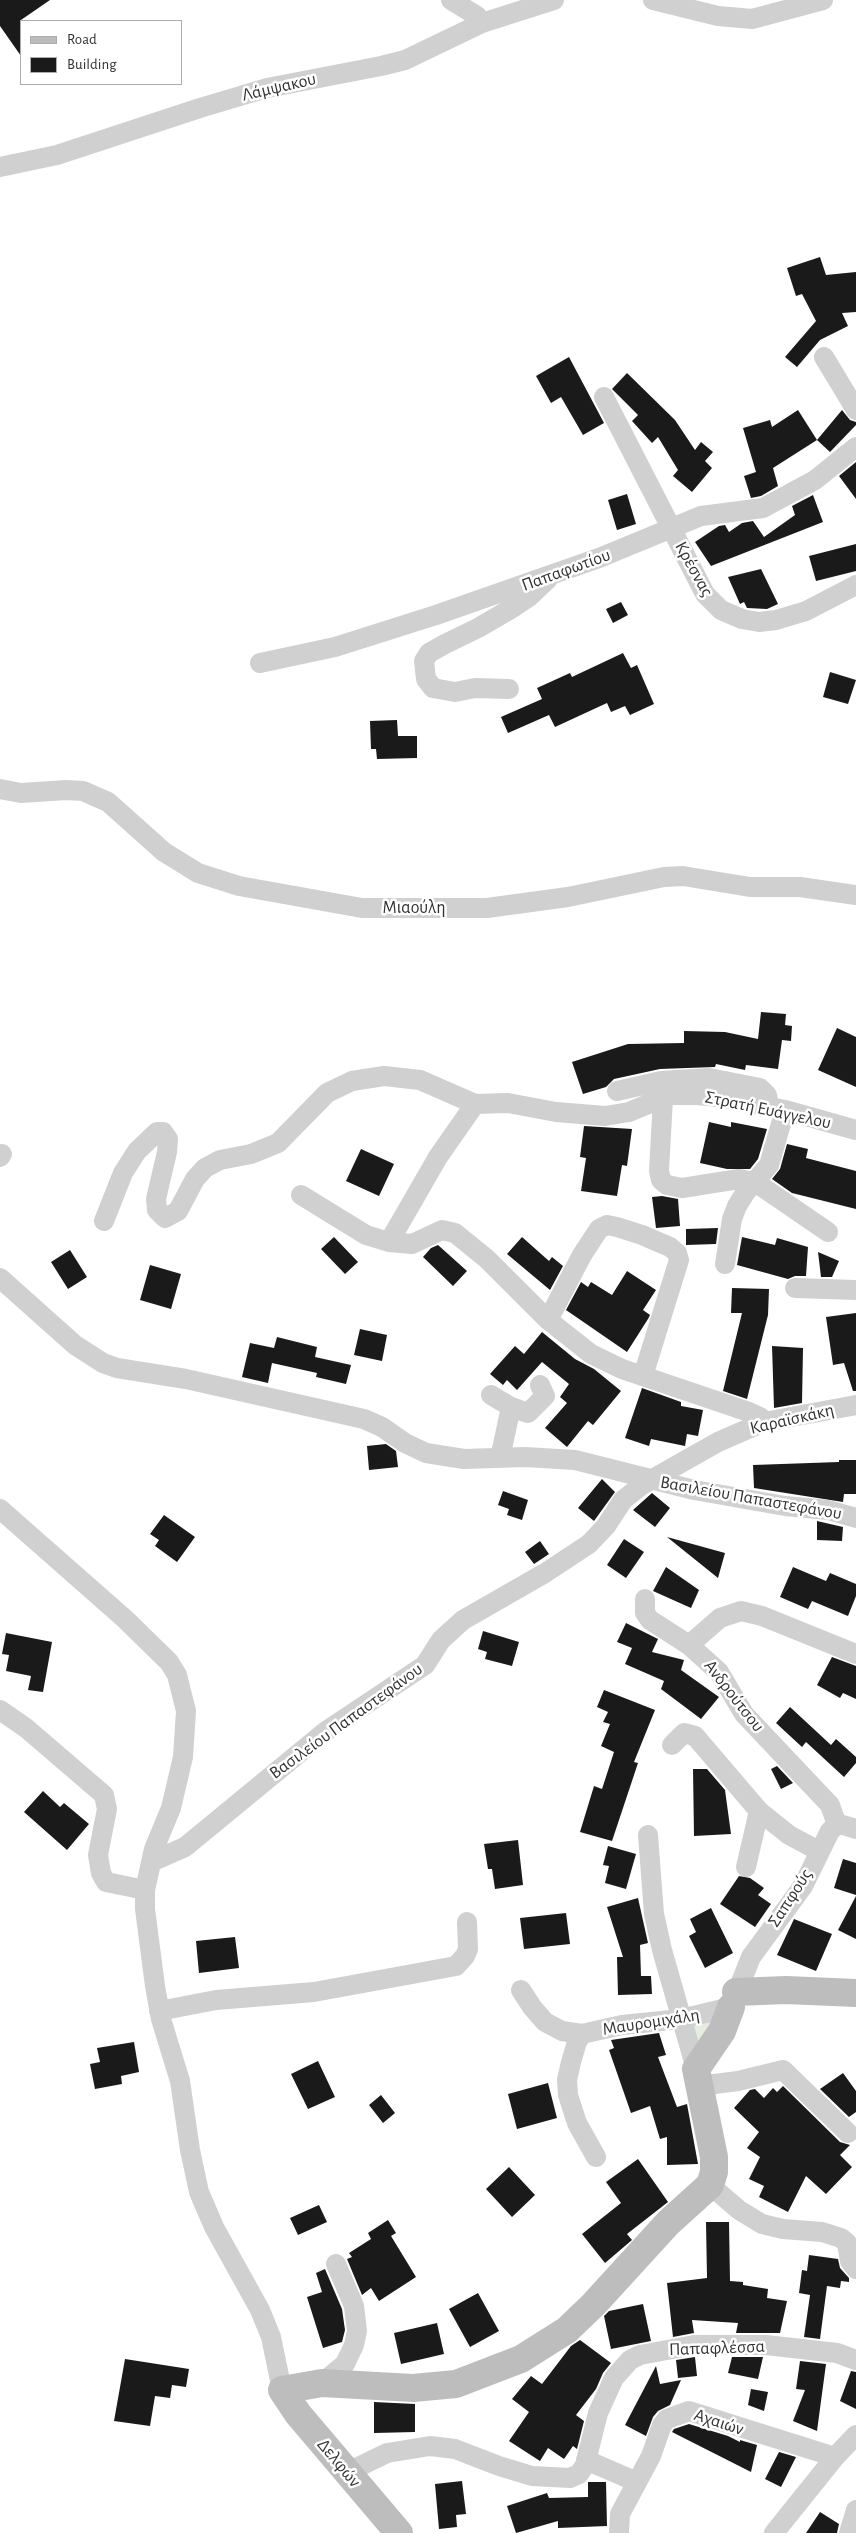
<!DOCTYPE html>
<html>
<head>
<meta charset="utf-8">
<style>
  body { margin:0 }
  #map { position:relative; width:856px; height:2533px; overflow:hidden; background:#fff; font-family:"Alegreya Sans",sans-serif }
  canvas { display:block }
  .legend { position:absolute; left:20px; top:20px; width:162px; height:65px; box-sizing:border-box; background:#fff; border:1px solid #adadad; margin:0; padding:6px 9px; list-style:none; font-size:15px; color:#333 }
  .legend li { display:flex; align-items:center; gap:10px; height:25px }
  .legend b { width:25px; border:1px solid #adadad }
</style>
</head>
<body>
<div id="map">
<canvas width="856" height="2533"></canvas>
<ul class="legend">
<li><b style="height:6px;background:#bdbdbd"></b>Road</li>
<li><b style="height:14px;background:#1a1a1a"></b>Building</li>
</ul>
</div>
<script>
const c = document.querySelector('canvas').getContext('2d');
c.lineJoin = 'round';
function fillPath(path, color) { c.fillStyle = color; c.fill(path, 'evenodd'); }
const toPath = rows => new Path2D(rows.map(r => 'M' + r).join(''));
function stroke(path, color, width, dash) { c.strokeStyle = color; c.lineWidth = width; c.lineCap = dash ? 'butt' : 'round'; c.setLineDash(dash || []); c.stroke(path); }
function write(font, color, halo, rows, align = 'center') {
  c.font = font + ' "Alegreya Sans",sans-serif'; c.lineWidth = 5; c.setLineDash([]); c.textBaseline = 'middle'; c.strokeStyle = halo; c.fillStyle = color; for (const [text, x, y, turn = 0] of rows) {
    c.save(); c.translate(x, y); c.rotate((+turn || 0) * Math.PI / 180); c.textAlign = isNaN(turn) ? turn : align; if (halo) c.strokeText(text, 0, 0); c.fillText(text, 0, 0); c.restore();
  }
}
fillPath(toPath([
  [714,2021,704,2048,695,2037,692,2027]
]), '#e6ecdf');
fillPath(toPath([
  [0,0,50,0,21,20,21,56,0,26],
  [820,257,826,275,856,272,856,312,842,313,848,326,820,340,797,367,785,357,816,321,802,294,796,296,787,268],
  [569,357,604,423,583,435,561,397,551,403,536,376],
  [627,373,675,420,695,450,701,442,713,452,705,461,712,468,692,492,673,476,678,470,658,437,652,443,632,421,638,415,612,389],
  [798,410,817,440,773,468,778,486,761,496,751,498,744,476,756,472,743,428,770,420,772,427],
  [842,410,850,420,856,422,856,425,830,452,817,440],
  [856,462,856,499,839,476],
  [627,494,636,524,617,530,608,500],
  [813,495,823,522,711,566,695,542,719,526,725,525,729,532,742,523,753,521,764,537,795,515,792,506],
  [856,544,856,571,816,581,809,556],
  [761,569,778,604,767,609,747,608,744,602,740,604,728,577],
  [621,602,628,615,613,623,606,609],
  [623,653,631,668,637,665,654,704,630,715,625,706,611,712,607,703,555,727,549,715,508,733,501,717,542,699,537,688,570,673,572,677],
  [830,672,856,680,848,704,823,697],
  [397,720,398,736,417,736,417,758,377,759,376,749,371,749,370,721],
  [761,1012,786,1014,785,1025,792,1026,791,1041,782,1040,778,1069,746,1065,745,1070,716,1064,715,1067,660,1069,614,1079,606,1087,583,1094,572,1062,628,1044,684,1043,684,1031,725,1032,758,1039],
  [837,1028,856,1037,856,1087,818,1070],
  [709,1122,731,1127,731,1122,767,1129,758,1159,750,1169,727,1169,700,1163],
  [584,1126,632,1129,627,1166,622,1165,617,1196,581,1191,586,1158,580,1157],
  [787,1144,808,1149,806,1158,856,1171,856,1209,792,1193,772,1179,780,1169],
  [361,1149,394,1164,379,1196,346,1181],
  [662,1196,678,1199,680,1226,656,1228,652,1197],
  [718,1228,716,1244,686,1245,686,1229],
  [334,1237,358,1262,345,1274,321,1249],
  [522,1237,549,1261,552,1257,563,1266,550,1290,507,1254],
  [742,1237,775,1245,777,1238,808,1247,806,1276,795,1276,788,1279,737,1265],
  [438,1245,467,1271,453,1286,423,1257,431,1248],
  [70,1250,87,1277,68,1289,51,1262],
  [818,1252,839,1261,832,1277,821,1277],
  [150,1265,181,1274,171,1309,140,1300],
  [627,1271,656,1290,643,1310,650,1315,648,1319,627,1352,566,1310,581,1282,588,1287,591,1282,612,1295],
  [732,1288,769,1289,768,1315,747,1399,723,1391,742,1313,731,1313],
  [856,1313,856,1391,853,1391,844,1363,833,1365,826,1317],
  [360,1329,387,1335,382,1361,354,1355],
  [542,1332,575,1359,594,1369,621,1391,593,1425,588,1421,567,1447,545,1428,567,1403,560,1397,569,1384,542,1362,517,1390,507,1380,503,1385,490,1374,515,1346,524,1354],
  [277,1337,317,1347,315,1357,351,1365,346,1384,316,1377,317,1373,272,1363,268,1383,242,1377,250,1343,274,1348],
  [772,1346,803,1348,802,1403,774,1408],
  [642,1388,681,1402,681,1406,703,1410,698,1436,687,1434,685,1446,651,1439,649,1446,625,1438],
  [386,1444,396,1451,398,1467,369,1470,367,1446],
  [839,1460,856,1460,856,1494,844,1494,843,1502,754,1488,753,1465,839,1462],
  [602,1479,615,1492,594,1521,578,1508],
  [503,1491,528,1500,522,1520,507,1515,509,1509,498,1505],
  [652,1493,670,1508,655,1527,633,1510],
  [164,1515,195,1537,177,1562,155,1546,159,1540,150,1534],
  [817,1521,843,1527,842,1541,817,1540],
  [667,1537,725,1553,718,1578],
  [624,1539,644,1552,626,1578,607,1565],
  [540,1541,549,1554,534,1564,525,1552],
  [666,1567,699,1590,691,1608,653,1591],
  [793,1567,826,1581,830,1573,856,1584,856,1596,848,1616,812,1601,808,1609,780,1597],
  [626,1623,658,1639,652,1652,684,1660,681,1670,719,1697,701,1719,661,1689,664,1681,625,1664,632,1648,617,1642],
  [483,1631,519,1642,512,1666,485,1659,487,1652,478,1649],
  [6,1633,52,1642,43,1692,28,1690,31,1676,6,1671,9,1655,2,1654],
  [832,1657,856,1666,856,1699,843,1693,840,1698,817,1685],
  [604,1690,655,1710,634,1762,638,1763,612,1841,580,1832,594,1786,602,1789,614,1752,601,1746,610,1724,603,1722,608,1712,597,1707],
  [790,1707,831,1745,836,1739,856,1757,856,1763,844,1777,806,1742,802,1747,776,1723],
  [777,1766,793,1783,781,1789,771,1769],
  [693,1769,707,1769,725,1790,731,1834,694,1836],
  [43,1791,60,1807,64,1803,89,1824,67,1850,24,1812],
  [518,1840,523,1885,495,1889,492,1869,488,1869,484,1844],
  [608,1846,636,1854,626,1889,605,1883,609,1866,603,1865],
  [843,1859,856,1863,856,1895,834,1888],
  [739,1876,750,1878,764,1888,758,1895,771,1904,755,1927,720,1904],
  [856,1896,856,1939,838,1930],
  [638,1898,648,1943,640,1945,641,1976,651,1976,652,1994,618,1995,617,1957,623,1957,607,1907],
  [711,1908,733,1953,705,1968,689,1936,696,1932,690,1919],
  [566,1913,570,1944,524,1949,520,1918],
  [794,1919,832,1934,816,1971,777,1955],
  [235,1937,239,1968,199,1973,196,1941],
  [659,2033,666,2055,658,2057,677,2107,687,2104,698,2164,667,2165,667,2137,660,2139,650,2106,631,2113,609,2050,614,2048,611,2040],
  [134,2042,139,2072,121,2076,122,2084,95,2089,90,2064,100,2062,97,2048],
  [318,2061,335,2097,308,2109,291,2074],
  [843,2073,856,2091,856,2112,849,2117,820,2089],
  [548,2083,557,2118,517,2129,508,2094],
  [783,2086,840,2142,850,2145,840,2155,852,2167,826,2194,806,2176,788,2212,759,2197,764,2186,749,2179,760,2157,747,2148,759,2132,734,2108,750,2090,755,2089,764,2098,773,2088,777,2092],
  [381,2095,395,2113,383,2123,369,2105],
  [638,2159,668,2202,627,2234,632,2240,605,2263,582,2234,621,2203,606,2182],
  [509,2167,535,2195,512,2217,486,2189],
  [319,2205,327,2222,298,2235,290,2218],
  [388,2220,396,2233,391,2236,416,2277,379,2301,371,2288,362,2295,347,2259,352,2257,349,2253,371,2239,368,2233],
  [706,2222,729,2222,730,2281,743,2282,743,2285,768,2289,767,2298,787,2301,780,2333,736,2333,738,2323,692,2320,694,2333,673,2337,667,2283,707,2278],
  [809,2255,838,2259,840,2268,849,2278,849,2282,841,2281,840,2288,827,2286,820,2339,804,2337,810,2295,799,2293,802,2270,807,2271],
  [325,2269,342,2309,345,2330,342,2342,323,2348,307,2297,322,2292,316,2273],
  [478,2293,499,2331,470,2347,449,2309],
  [643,2304,651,2341,611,2349,604,2316,609,2311],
  [437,2323,444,2354,401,2364,394,2333],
  [580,2340,611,2363,603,2373,596,2389,576,2415,584,2421,577,2449,573,2446,564,2459,548,2448,540,2461,509,2441,529,2412,512,2399,531,2376,542,2384,571,2346],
  [695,2357,697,2376,678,2378,676,2360],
  [732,2357,763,2357,758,2379,728,2373],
  [125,2359,189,2369,186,2387,172,2385,170,2398,155,2396,150,2426,114,2421],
  [800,2361,826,2364,817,2431,793,2421,805,2390,796,2389],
  [656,2366,660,2384,681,2380,670,2405,658,2411,653,2417,646,2436,625,2425],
  [851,2371,856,2372,856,2409,840,2401],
  [751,2389,768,2392,764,2411,748,2405],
  [374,2402,415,2404,415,2432,374,2433],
  [689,2424,728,2436,740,2442,740,2440,757,2445,751,2472,672,2432,674,2429],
  [779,2452,796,2457,781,2487,765,2479],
  [462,2481,466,2514,456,2515,457,2527,439,2529,435,2484],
  [588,2482,606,2482,607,2526,558,2528,558,2521,516,2533,507,2506,547,2493,549,2498,588,2497],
  [820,2512,839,2524,837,2533,806,2533]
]), '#1a1a1a');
stroke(toPath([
  [451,0,477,16,482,23],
  [653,0,718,16,752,19,823,0],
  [0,167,57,155,200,108,267,88,381,66,405,60,482,23,554,0],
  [824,357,856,410],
  [604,397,705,594,721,610,742,619,759,622,776,620,806,611,856,585],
  [260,663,335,647,436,615,599,558,701,516,763,508,815,480,856,447],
  [509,689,475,688,455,692,433,688,426,679,424,661,429,653,445,644,478,628,514,607,529,597,548,579],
  [0,789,21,793,66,790,83,791,108,802,164,852,198,873,239,886,362,908,487,908,568,897,664,877,683,876,750,887,800,887,856,895],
  [617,1091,661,1081,709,1078,760,1088,767,1095,769,1107],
  [663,1098,659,1171,661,1180,667,1185,682,1188,739,1179,755,1182,828,1232],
  [475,1104,508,1103,556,1112,605,1116,629,1112,670,1095,696,1095,719,1097,785,1110,856,1130],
  [0,1157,2,1154],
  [301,1195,366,1235,389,1242,412,1244,442,1230,455,1233,487,1259,548,1320,591,1354,622,1369,749,1412,760,1417,764,1422],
  [104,1221,123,1173,137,1151,157,1132,163,1132,168,1139,167,1152,156,1199,157,1210,165,1218,178,1211,195,1179,205,1168,220,1160,251,1154,278,1143,327,1093,352,1081,384,1076,420,1080,475,1104],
  [389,1242,438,1157,475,1104],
  [725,1264,732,1219,737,1206,745,1193,769,1165,785,1110],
  [0,1278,75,1345,103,1363,117,1368,186,1379,364,1419,382,1427,405,1443,426,1453,464,1459,525,1457,575,1460,694,1490,785,1506,828,1510,856,1518],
  [795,1288,856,1290],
  [548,1320,582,1255,599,1229,607,1225,617,1227,642,1235,670,1247,677,1253,679,1260,643,1376],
  [491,1395,511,1407],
  [500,1458,511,1407,528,1413,545,1396,540,1385],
  [0,1509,125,1619,169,1662,177,1675,186,1711,183,1757,171,1808,154,1849,145,1890,145,1909,155,1986,161,2019,180,2081,190,2150,199,2192,214,2227,260,2310,271,2337,282,2390],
  [645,1599,645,1613,650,1620,689,1645,719,1672,744,1714,830,1805,837,1825],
  [689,1645,720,1618,741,1611,762,1616,856,1654],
  [0,1710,26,1728,104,1795,107,1809,98,1855,101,1873,106,1882,145,1890],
  [672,1745,684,1733,695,1736,759,1811,789,1835,819,1851],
  [648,1835,654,1914,662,1950,696,2069],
  [151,1862,185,1847,326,1731,425,1665,441,1640,463,1620,545,1573,589,1544,606,1526,623,1500,642,1485,718,1442,750,1428,764,1422,856,1405],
  [746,1867,759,1811],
  [521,1990,532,2007,545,2022,562,2031,582,2034],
  [159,2011,216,2000,314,1992,456,1966,465,1956,468,1949,467,1922],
  [699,2086,738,2081,783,2070,848,2133],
  [596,2157,577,2123,568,2095,567,2080,571,2062,577,2042,582,2034,622,2025,681,2019,731,2007,751,1957,803,1886,830,1831,837,1825,843,1825,856,1829],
  [710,2185,739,2210,762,2224,783,2229,822,2232,841,2238,847,2243,850,2261,856,2269],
  [322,2383,345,2364,354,2345,357,2331,354,2306,336,2264],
  [586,2460,637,2482],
  [346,2473,387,2453,430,2446,455,2449,499,2466,532,2476,570,2478,579,2474,585,2465,598,2413,614,2378,630,2360,640,2355,694,2345,766,2345,837,2353,856,2360],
  [619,2533,620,2514,651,2456,662,2425,667,2419,689,2411,835,2457],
  [774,2533,835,2457,856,2435],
  [849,2533,856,2510]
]), '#d0d0d0', 20);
stroke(toPath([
  [736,1992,786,1990,856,1993],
  [399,2533,298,2414,282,2390,322,2383,413,2388,456,2384,521,2359,567,2330,594,2304,668,2223,710,2185,714,2172,714,2157,696,2069,722,2031,731,2007]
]), '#bdbdbd', 28);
write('18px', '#333', '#fff', [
  ["Λάμψακου",279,87,-13],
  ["Κρέσνας",694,569,61],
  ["Παπαφωτίου",566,570,-20],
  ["Μιαούλη",414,908],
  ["Στρατή Ευάγγελου",768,1110,12],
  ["Καραϊσκάκη",792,1419,-13],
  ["Βασιλείου Παπαστεφάνου",751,1498,10],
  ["Ανδρούτσου",734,1696,52],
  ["Βασιλείου Παπαστεφάνου",346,1721,-36],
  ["Σαπφούς",790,1898,-57],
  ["Μαυρομιχάλη",651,2022,-9],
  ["Παπαφλέσσα",717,2348,-2],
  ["Αχαιών",719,2422,18],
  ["Δελφών",339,2463,50]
]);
</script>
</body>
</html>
